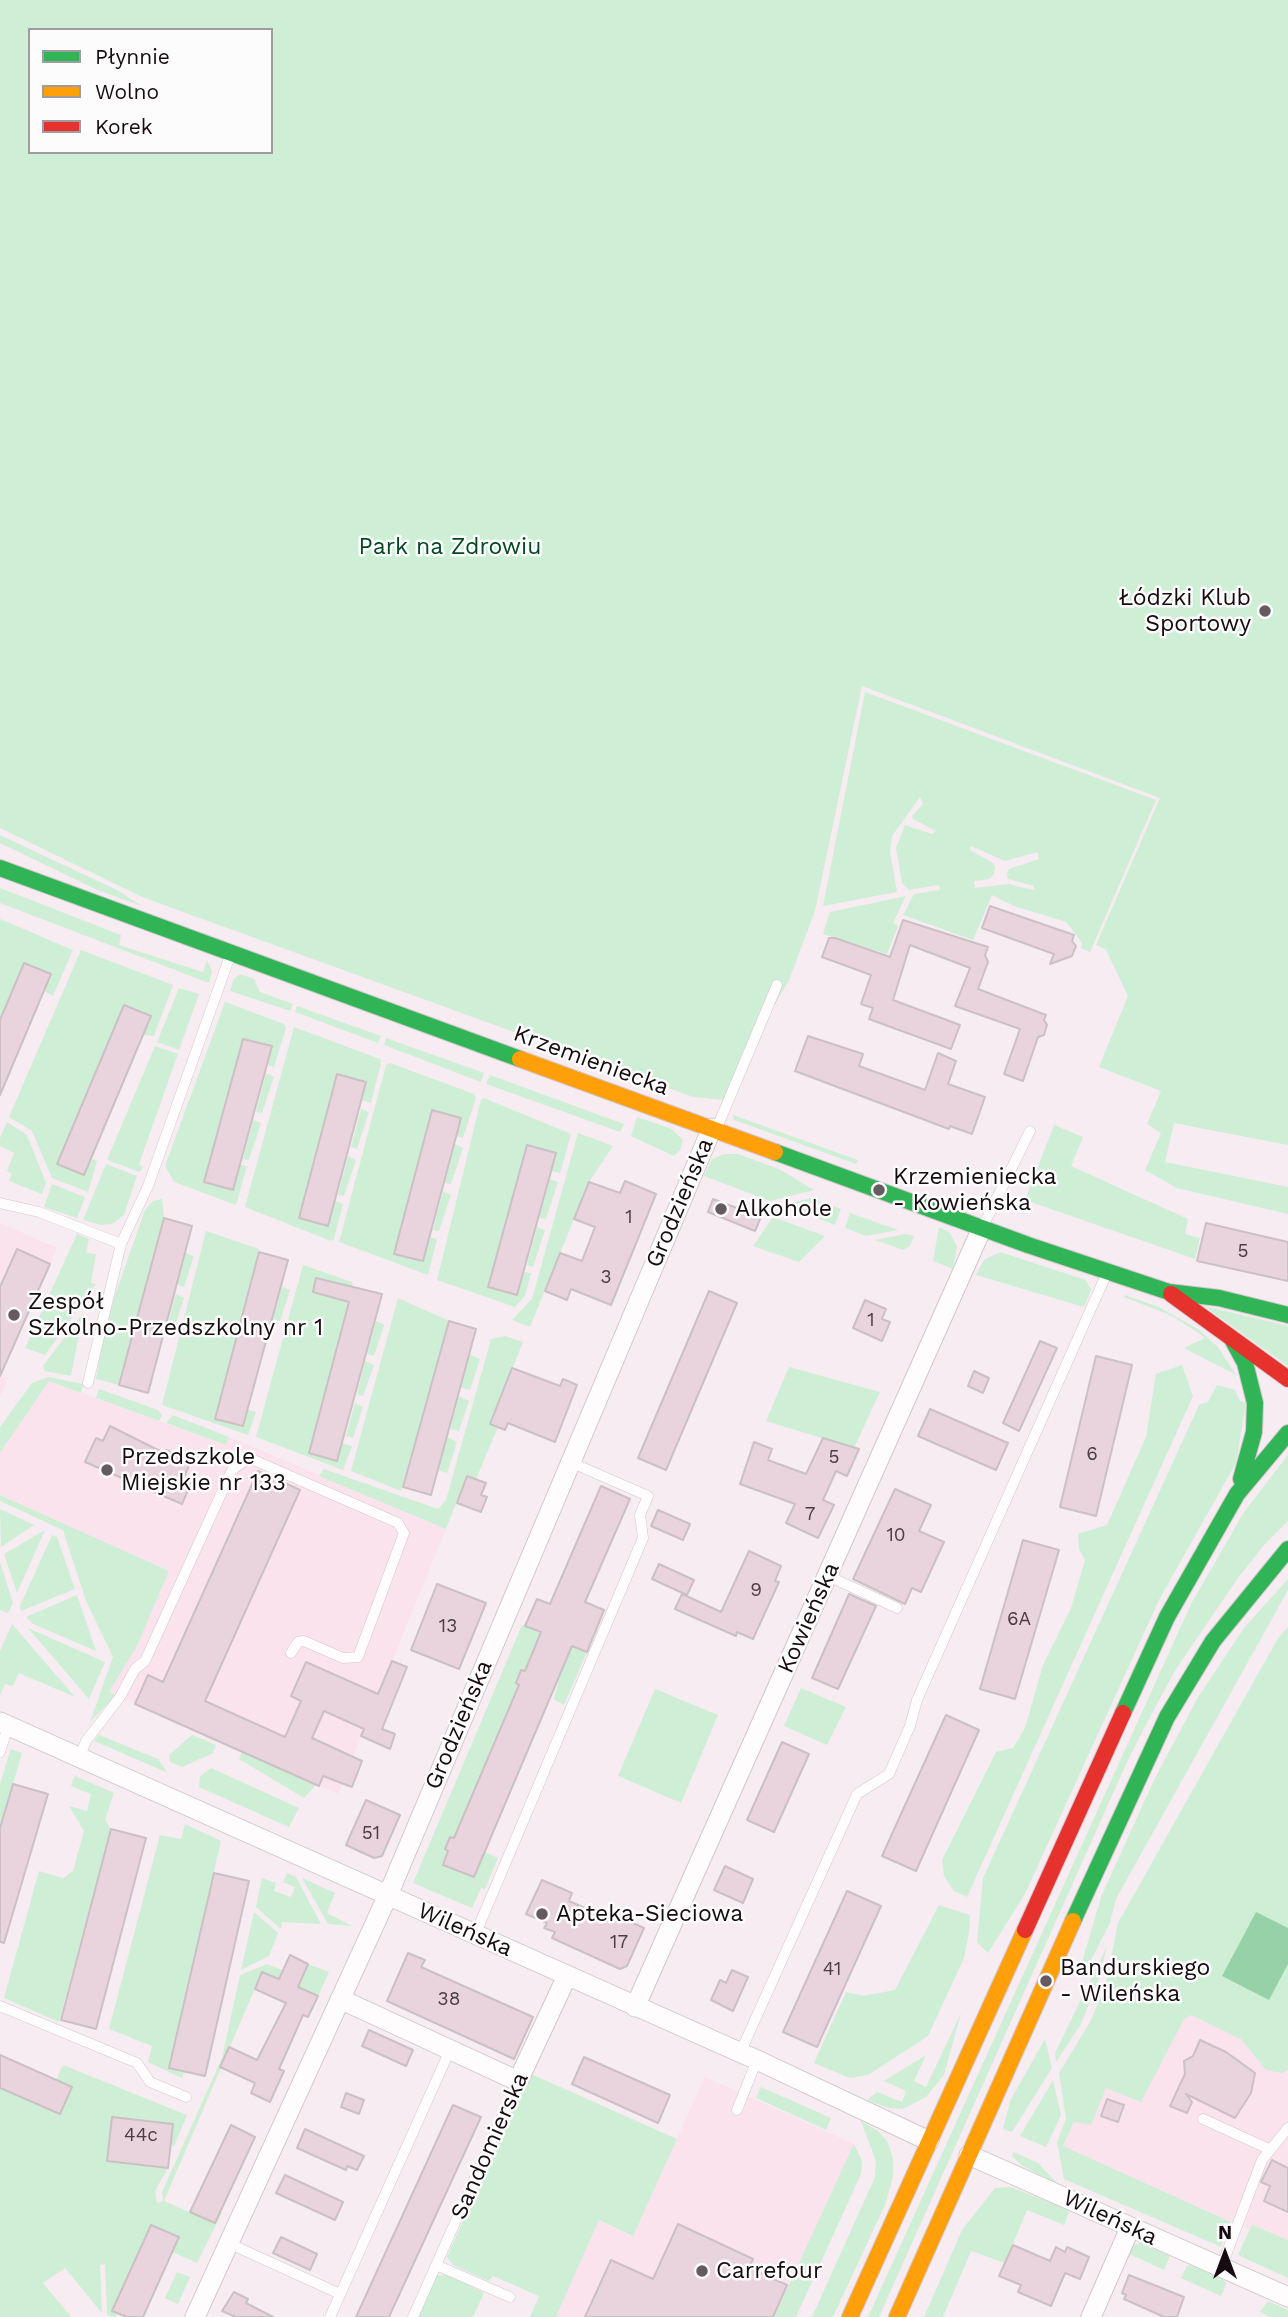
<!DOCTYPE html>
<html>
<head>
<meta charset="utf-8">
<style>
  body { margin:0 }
  #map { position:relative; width:1288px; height:2317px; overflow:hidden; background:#f7ecf1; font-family:"Work Sans",sans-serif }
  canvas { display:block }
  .legend { position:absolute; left:28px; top:28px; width:245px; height:126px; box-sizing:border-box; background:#fcfcfc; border:2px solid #a09c9e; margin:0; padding:9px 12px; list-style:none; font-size:21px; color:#160b10 }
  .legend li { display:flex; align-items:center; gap:14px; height:35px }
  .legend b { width:35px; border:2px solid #a09c9e }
  .north { position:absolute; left:1190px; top:2219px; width:70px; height:70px; -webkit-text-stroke:5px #fcfcfc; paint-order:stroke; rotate:0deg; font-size:19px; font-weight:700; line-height:28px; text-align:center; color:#160b10 }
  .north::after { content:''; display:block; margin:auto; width:24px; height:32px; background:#160b10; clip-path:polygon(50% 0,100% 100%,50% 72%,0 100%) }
</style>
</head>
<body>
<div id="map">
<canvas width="1288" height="2317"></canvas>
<ul class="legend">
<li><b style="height:9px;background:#30b455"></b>Płynnie</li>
<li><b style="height:9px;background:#ff9f0a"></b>Wolno</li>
<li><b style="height:9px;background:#e5322d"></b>Korek</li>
</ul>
<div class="north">N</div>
</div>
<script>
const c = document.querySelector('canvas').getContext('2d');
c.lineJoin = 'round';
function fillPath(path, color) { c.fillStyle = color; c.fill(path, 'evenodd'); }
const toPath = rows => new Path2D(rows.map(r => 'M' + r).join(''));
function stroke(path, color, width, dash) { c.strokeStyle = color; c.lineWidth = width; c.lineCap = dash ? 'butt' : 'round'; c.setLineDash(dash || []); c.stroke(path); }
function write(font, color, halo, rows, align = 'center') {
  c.font = font + ' "Work Sans",sans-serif'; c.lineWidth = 5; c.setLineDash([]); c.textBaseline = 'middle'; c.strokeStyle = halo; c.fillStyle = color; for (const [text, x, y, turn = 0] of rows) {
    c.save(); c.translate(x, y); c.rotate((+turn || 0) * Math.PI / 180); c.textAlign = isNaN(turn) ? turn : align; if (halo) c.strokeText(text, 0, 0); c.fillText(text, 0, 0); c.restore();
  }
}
fillPath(toPath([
  [0,1223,57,1248,1,1375,8,1378,0,1397],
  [49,1381,225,1445,229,1437,446,1529,338,1794,109,1692,137,1646,169,1571,0,1495,0,1453],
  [1288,1643,1288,2247,1063,2147],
  [705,2077,854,2144,861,2174,795,2317,556,2317,599,2220,633,2235]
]), '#fae3ed');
fillPath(toPath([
  [0,0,1288,0,1288,1145,1174,1123,1165,1162,1288,1187,1288,1214,1177,1188,1145,1170,1161,1133,1147,1124,1161,1091,1099,1067,1128,996,1106,950,1096,945,1160,798,862,686,815,911,789,980,734,1075,724,1100,693,1097,142,897,0,828],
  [30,30,271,30,271,152,30,152],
  [865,692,1156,800,1090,952,1081,948,1082,943,1066,922,1014,906,992,895,973,940,903,915,914,894,940,890,939,885,909,890,902,883,896,848,905,825,932,834,936,831,913,819,912,816,923,804,920,797,892,836,890,852,897,892,823,906],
  [971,846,1005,861,1038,852,1039,859,1009,869,1007,874,1008,879,1034,886,1034,890,1008,884,975,888,974,881,989,879,994,874,995,867,993,863,970,850],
  [0,835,117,890,142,906,97,890,0,843],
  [0,888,121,935,119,945,203,972,207,960,212,971,209,983,0,903],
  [906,896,893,923,898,926,887,954,823,934,830,912],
  [0,919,73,950,53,996,44,991,0,1020],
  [81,950,173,985,154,1036,143,1035,150,1016,124,1005,57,1163,84,1175,91,1158,97,1161,88,1192,52,1178,32,1131,9,1117],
  [240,974,254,979,260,992,293,1004,290,1011,230,991,234,979],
  [179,988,199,994,179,1050,157,1042],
  [225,1002,284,1024,286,1028,274,1067,267,1064,272,1046,243,1039,204,1182,233,1190,240,1165,247,1166,236,1205,174,1182,165,1166],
  [297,1006,381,1036,378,1043,295,1012],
  [294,1027,380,1059,381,1063,371,1103,362,1100,366,1082,337,1074,299,1217,328,1225,335,1201,343,1204,334,1239,331,1241,245,1207],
  [386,1038,484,1073,481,1082,384,1045],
  [155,1046,178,1054,139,1164,143,1167,140,1172,107,1160],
  [390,1063,474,1094,476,1098,463,1138,456,1136,461,1118,432,1111,394,1253,423,1261,429,1237,437,1239,428,1275,339,1242,386,1065],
  [266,1073,274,1077,262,1113,256,1112],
  [490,1075,624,1124,620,1132,486,1084],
  [484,1098,571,1134,561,1170,560,1173,551,1171,488,1287,517,1295,524,1272,531,1273,525,1296,515,1307,437,1280,481,1100],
  [361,1109,369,1112,357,1149,351,1147],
  [733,1115,858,1160,856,1164,734,1120],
  [637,1117,672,1129,683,1140,680,1150,674,1156,631,1136],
  [253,1120,261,1123,249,1160,243,1159],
  [7,1122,27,1135,46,1183,42,1194,9,1181,12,1174,7,1171,14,1153,0,1146,0,1138],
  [1054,1125,1083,1137,1071,1166,1188,1219,1185,1234,1200,1238,1195,1259,1025,1200],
  [578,1133,613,1146,589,1182,530,1327,512,1320,532,1299],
  [455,1144,463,1148,451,1184,445,1183],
  [724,1154,738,1154,779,1169,814,1190,770,1201,704,1176,712,1159],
  [348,1156,356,1160,344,1196,338,1195],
  [106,1164,137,1176,124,1215,112,1224,101,1225,83,1220],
  [550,1179,558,1182,546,1219,539,1218],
  [52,1184,85,1197,77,1218,44,1207],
  [443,1191,451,1195,439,1231,433,1230],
  [811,1198,841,1209,835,1225,782,1205],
  [162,1199,164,1218,119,1385,96,1379,107,1318,145,1210,153,1201],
  [850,1213,898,1230,866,1236,845,1228],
  [773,1217,825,1236,799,1262,753,1246],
  [537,1227,545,1230,533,1267,527,1265],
  [939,1227,950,1233,957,1246,953,1269,933,1261],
  [206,1231,259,1249,215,1418,243,1426,248,1410,256,1412,248,1435,162,1405],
  [77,1234,89,1239,86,1253,96,1254,91,1283,96,1284,45,1355,25,1348],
  [906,1234,914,1236,910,1246,903,1250,875,1240],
  [1000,1252,1086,1280,1091,1290,1084,1307,976,1275,984,1260],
  [186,1253,194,1256,184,1287,177,1285],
  [303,1265,352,1282,353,1287,309,1453,337,1461,342,1443,352,1446,343,1470,256,1437],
  [282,1287,290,1290,280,1321,273,1319],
  [176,1294,184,1298,174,1329,167,1327],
  [1125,1295,1159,1307,1198,1329,1218,1347,1236,1375,1184,1348,1205,1338,1197,1332,1172,1316,1124,1297],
  [398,1298,449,1321,401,1491,351,1471],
  [1204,1306,1288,1326,1288,1366],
  [83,1313,71,1376,45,1371,43,1366],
  [376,1321,384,1325,374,1356,367,1354],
  [505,1336,523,1342,490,1423,498,1427,476,1479,467,1476,446,1529,319,1476,324,1469,438,1509,446,1500,491,1339],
  [469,1354,480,1359,470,1390,460,1387],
  [365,1361,374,1365,363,1396,357,1394],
  [1182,1365,1193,1396,967,1897,954,1891,944,1876,942,1860,996,1752,1013,1748,1025,1728,1043,1665,1071,1608,1085,1560,1079,1549,1078,1534,1107,1525,1146,1437,1156,1374],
  [789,1367,880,1392,854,1448,766,1421],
  [49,1377,83,1384,81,1393,49,1381,0,1453,0,1427,32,1383],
  [1217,1385,1235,1390,1240,1401,1246,1403,1236,1463,1159,1600,1025,1894,988,1953,977,1942,983,1878,1199,1405,1208,1402],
  [99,1389,158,1410,162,1415,159,1421,96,1398],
  [459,1396,469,1401,459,1431,450,1429],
  [355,1403,363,1407,353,1438,346,1436],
  [173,1415,229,1437,226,1445,166,1423],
  [447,1437,457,1442,447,1473,438,1470],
  [1288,1455,1288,1521,1265,1544,1238,1578,1176,1669,1151,1715,1127,1762,879,2317,868,2317,1191,1604,1244,1512],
  [0,1495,169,1571,137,1646,109,1692,116,1695,90,1722,113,1657,86,1601,63,1530,0,1501],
  [0,1509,34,1525,1,1547],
  [45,1530,17,1593,4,1554],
  [52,1535,57,1537,75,1589,21,1611,20,1606],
  [0,1562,13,1603,8,1613,0,1610],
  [1288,1579,1288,1590,1116,1899,1110,1923,1088,1966,1080,1969,1101,1897,1154,1780,1197,1699,1244,1628],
  [77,1595,96,1651,33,1624,26,1617],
  [12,1624,75,1697,19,1673,13,1686,5,1684,0,1695,0,1651],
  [522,1625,587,1652,564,1705,554,1699,561,1672,521,1671,516,1683,519,1685,454,1838,450,1837,445,1849,448,1851,443,1865,473,1877,484,1852,498,1858,485,1889,481,1888,472,1908,413,1883],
  [1288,1627,1288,2070,1282,2073,1266,2070,1241,2039,1191,2015,1184,2019,1141,2102,1106,2088,1091,2125,1074,2122,1063,2146,1231,2222,1221,2247,1064,2179,1057,2142,1066,2119,1059,2073,1090,2022,1105,1987,1118,1923,1277,1640],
  [28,1628,105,1662,89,1699],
  [801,1688,846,1707,827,1745,784,1726],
  [655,1689,718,1715,681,1803,618,1776],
  [99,1735,158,1759,168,1773,94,1741],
  [192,1735,216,1745,213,1753,182,1767,170,1762,169,1755],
  [11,1749,22,1753,0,1828,0,1784],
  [242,1752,316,1785,304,1798,239,1759],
  [211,1768,299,1808,289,1827,199,1787,200,1776],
  [75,1776,114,1793,105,1820,111,1829,59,2022,4,1998,39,1871,63,1878,73,1871,84,1831,69,1806,87,1811,91,1794,71,1786],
  [185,1824,221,1841,169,2067,184,2071,182,2078,148,2062,152,2046,109,2029,160,1835,181,1839],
  [287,1873,296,1877,321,1924,282,1922,281,1929,256,1907,262,1878,276,1883,274,1891,291,1897,295,1887,283,1882],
  [302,1878,335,1893,327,1913,352,1926,328,1924],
  [939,1905,970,1915,969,1933,964,1958,928,2036,868,2075,850,2078,814,2063,846,1992,863,1996,895,1990],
  [254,1912,278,1933,269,1956,241,1970],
  [1107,1946,1100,1976,1081,2024,1056,2062,1055,2053],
  [267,1964,302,1978,308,1964,329,1972,318,1996,262,1972,164,2201,214,2223,220,2212,222,2213,197,2263,172,2252,178,2237,151,2225,113,2310,118,2313,115,2317,107,2315,105,2264,100,2265,102,2313,65,2268,43,2283,71,2317,0,2317,0,2088,60,2114,72,2087,56,2080,63,2065,187,2115,174,2147,112,2117,107,2161,168,2168,155,2191,157,2203,163,2201,162,2192,222,2058,240,1975],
  [961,2013,944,2075,926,2097,903,2109,888,2108,867,2100,877,2092,902,2102,906,2091,884,2081,926,2055,914,2081,926,2087],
  [1045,2039,1052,2068,1012,2132,1003,2129,1010,2101],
  [529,2073,677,2139,633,2236,599,2220,556,2317,530,2317,539,2296,493,2276,489,2281,453,2265,447,2257],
  [1053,2080,1061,2115,1046,2147,1020,2136],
  [761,2087,831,2118,826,2130,756,2098],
  [861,2121,878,2131,887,2141,893,2158,893,2176,885,2205,833,2317,812,2317,875,2177,876,2161],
  [854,2144,862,2161,861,2174,800,2308,796,2317,774,2317],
  [1013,2152,1038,2163,1059,2185,1023,2166,1012,2156],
  [1010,2187,1067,2209,1069,2212,1064,2225,1027,2210,1005,2263,971,2251,943,2317,924,2317,962,2230,995,2188],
  [1252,2225,1288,2240,1288,2278,1238,2255],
  [1140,2243,1170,2256,1164,2270,1129,2254,1134,2245],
  [1191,2265,1224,2280,1226,2284,1221,2296,1181,2278,1187,2266],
  [177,2272,190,2277,178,2304,165,2298],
  [437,2275,449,2275,484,2293,473,2317,418,2317],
  [1268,2301,1288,2310,1288,2317,1270,2317,1260,2312]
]), '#ceefd6');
fillPath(toPath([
  [1256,1912,1288,1928,1288,1964,1269,2000,1222,1976]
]), '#96d1a8');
const building = toPath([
  [990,906,1074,935,1072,941,1076,946,1072,956,1050,964,1054,954,982,928,990,906],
  [903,920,988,947,985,955,988,962,978,989,1046,1015,1044,1020,1047,1025,1044,1035,1038,1037,1023,1081,1004,1074,1020,1029,955,1006,970,968,910,945,893,1000,960,1025,951,1049,869,1019,873,1008,861,1004,871,975,822,957,829,938,835,938,890,957,903,920],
  [24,963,51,974,0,1095,0,1020,24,963],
  [124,1005,151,1016,84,1175,57,1164,124,1005],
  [808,1036,863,1054,859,1066,925,1090,938,1053,956,1061,948,1084,985,1097,972,1134,950,1126,949,1129,795,1071,808,1036],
  [243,1039,272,1046,233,1190,204,1182,243,1039],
  [337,1074,366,1082,328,1226,299,1218,337,1074],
  [432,1110,461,1118,423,1261,394,1254,432,1110],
  [527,1145,556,1153,517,1295,488,1287,527,1145],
  [625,1181,656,1194,611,1305,571,1289,567,1300,545,1291,560,1253,582,1261,595,1227,574,1219,589,1182,620,1193,625,1181],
  [713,1199,761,1217,755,1231,708,1212,713,1199],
  [164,1218,192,1226,148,1393,119,1385,164,1218],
  [1206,1223,1288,1242,1288,1281,1197,1261,1206,1223],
  [17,1249,50,1264,0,1376,0,1287,17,1249],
  [259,1252,288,1260,243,1426,215,1419,259,1252],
  [316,1278,382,1294,337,1461,309,1453,349,1302,313,1292,316,1278],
  [709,1291,737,1303,666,1470,638,1458,709,1291],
  [865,1300,886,1309,882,1319,890,1322,882,1341,853,1328,865,1300],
  [449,1321,476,1329,431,1495,403,1487,449,1321],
  [1040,1341,1057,1348,1019,1431,1003,1423,1040,1341],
  [1096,1356,1132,1365,1096,1516,1060,1507,1096,1356],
  [512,1368,560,1386,563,1379,577,1385,555,1442,508,1423,505,1430,490,1424,512,1368],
  [974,1371,989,1378,983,1393,968,1386,974,1371],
  [930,1409,1008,1443,996,1470,918,1436,930,1409],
  [110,1426,164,1453,166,1450,191,1461,184,1477,192,1481,182,1504,85,1462,96,1438,103,1441,110,1426],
  [823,1438,859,1449,847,1476,836,1471,823,1500,834,1505,818,1538,786,1523,795,1504,740,1484,754,1442,772,1449,768,1460,806,1474,823,1438],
  [258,1471,300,1490,205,1701,285,1737,301,1701,291,1696,306,1662,378,1694,392,1661,407,1667,382,1729,395,1734,390,1749,361,1736,364,1729,324,1711,312,1738,362,1761,352,1787,323,1776,319,1786,135,1704,148,1675,163,1682,258,1471],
  [467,1476,486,1483,481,1495,487,1497,481,1512,457,1503,467,1476],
  [601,1486,630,1499,585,1602,604,1610,587,1652,572,1646,474,1877,443,1865,448,1851,445,1849,450,1837,454,1838,519,1685,516,1683,521,1670,525,1671,541,1632,525,1626,537,1599,550,1604,601,1486],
  [895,1489,931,1505,919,1531,944,1542,921,1592,912,1588,905,1604,853,1579,895,1489],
  [658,1510,690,1524,683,1540,651,1526,658,1510],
  [1023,1540,1059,1550,1015,1699,980,1689,1023,1540],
  [749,1551,781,1566,775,1581,779,1582,753,1639,737,1632,736,1636,675,1609,682,1594,721,1612,749,1551],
  [659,1564,694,1580,687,1595,652,1579,659,1564],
  [437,1584,486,1603,459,1669,411,1650,437,1584],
  [849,1594,876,1606,838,1689,812,1678,849,1594],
  [946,1715,979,1730,916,1871,882,1856,946,1715],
  [782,1742,809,1754,774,1832,747,1820,782,1742],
  [13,1784,48,1794,4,1943,0,1942,0,1828,13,1784],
  [366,1800,400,1815,382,1856,374,1858,346,1845,366,1800],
  [111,1829,146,1838,96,2029,61,2020,111,1829],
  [725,1866,753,1879,743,1903,714,1890,725,1866],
  [214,1873,249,1881,205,2076,169,2068,214,1873],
  [542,1880,572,1893,569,1901,605,1917,613,1914,644,1928,627,1966,620,1969,552,1938,555,1932,544,1928,547,1923,526,1914,542,1880],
  [847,1891,881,1906,817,2047,783,2032,847,1891],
  [408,1953,425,1960,421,1967,533,2017,514,2059,387,2001,408,1953],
  [290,1955,308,1964,298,1987,318,1996,308,2017,303,2015,279,2069,284,2071,270,2102,251,2093,255,2083,220,2067,229,2047,257,2060,286,2003,255,1989,262,1972,279,1979,290,1955],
  [732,1970,748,1977,733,2011,711,2000,720,1980,726,1983,732,1970],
  [369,2030,413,2050,406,2066,362,2046,369,2030],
  [1200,2040,1226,2052,1255,2073,1251,2093,1235,2118,1186,2094,1192,2102,1187,2113,1170,2106,1185,2074,1184,2061,1193,2056,1200,2040],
  [0,2055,72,2087,60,2114,0,2088,0,2055],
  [584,2057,670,2095,658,2123,572,2084,584,2057],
  [346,2093,364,2100,359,2114,341,2107,346,2093],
  [1107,2099,1124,2105,1118,2122,1101,2116,1107,2099],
  [453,2105,481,2117,389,2317,356,2317,453,2105],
  [112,2117,173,2124,168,2168,107,2161,112,2117],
  [231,2125,255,2137,215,2223,190,2212,231,2125],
  [305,2129,364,2156,357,2170,347,2166,346,2170,297,2148,305,2129],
  [1272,2160,1288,2168,1288,2212,1264,2201,1270,2186,1261,2182,1272,2160],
  [285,2175,343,2202,335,2220,276,2193,285,2175],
  [678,2224,753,2259,749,2268,787,2285,773,2317,585,2317,611,2260,653,2279,678,2224],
  [151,2225,179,2237,143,2317,127,2317,112,2311,151,2225],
  [281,2237,317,2254,310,2270,273,2253,281,2237],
  [1013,2245,1050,2261,1056,2247,1065,2252,1067,2247,1089,2257,1080,2279,1065,2273,1051,2306,1018,2292,1021,2285,999,2276,1013,2245],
  [1129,2275,1184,2297,1177,2317,1164,2317,1124,2299,1126,2295,1122,2293,1129,2275],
  [234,2292,248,2299,246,2303,273,2317,236,2317,222,2311,234,2292]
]);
fillPath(building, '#e9d4dd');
stroke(building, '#cbc0c4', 2);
const lane = toPath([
  [716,1130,777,985],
  [0,1203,39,1212,121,1244],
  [982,1228,1030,1131],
  [88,1383,121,1244,148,1186,230,956],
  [828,1576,897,1608],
  [0,1752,8,1726],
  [79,1758,86,1741,120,1697,135,1669,145,1661,232,1470,249,1458,398,1523,404,1533,358,1657,343,1658,304,1641,298,1642,291,1653],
  [475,1935,643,1538,640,1515,648,1496,570,1462],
  [0,2006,137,2063,150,2082,186,2097],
  [740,2053,857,1794,889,1774,910,1726,917,1700,1106,1275],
  [737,2110,757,2060],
  [1203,2119,1269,2149],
  [228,2243,340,2294],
  [436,2265,510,2297],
  [1221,2268,1262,2160,1288,2128],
  [330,2317,450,2050],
  [413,2317,518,2081]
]);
const street = toPath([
  [0,1722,757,2060,929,2141],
  [340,1999,518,2081,567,1976],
  [635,2007,982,1228],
  [969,2155,1288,2297],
  [195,2317,388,1895,712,1128],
  [1091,2317,1130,2228]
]);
const fast = toPath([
  [0,868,520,1059],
  [775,1152,1028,1245,1169,1292,1219,1298,1288,1315],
  [1233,1341,1245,1363,1255,1403,1254,1432,1241,1479],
  [1123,1713,1167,1617,1237,1494,1288,1433],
  [1073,1921,1167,1717,1213,1641,1288,1549]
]);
const slow = toPath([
  [520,1059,775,1152],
  [850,2317,1025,1930],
  [897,2317,1073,1921]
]);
const jam = toPath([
  [1171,1294,1288,1379],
  [1025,1930,1123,1713]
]);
stroke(lane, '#d2c7cc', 11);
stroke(street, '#d2c7cc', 21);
stroke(fast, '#d2c7cc', 18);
stroke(slow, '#d2c7cc', 18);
stroke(jam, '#d2c7cc', 18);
stroke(lane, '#fefcfd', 10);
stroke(street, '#fefcfd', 19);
stroke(fast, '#30b455', 16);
stroke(slow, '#ff9f0a', 16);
stroke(jam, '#e5322d', 16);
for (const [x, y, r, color] of [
  [1265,611,7,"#655a5f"],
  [879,1190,7,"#655a5f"],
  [721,1209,7,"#655a5f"],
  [14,1315,7,"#655a5f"],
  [107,1470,7,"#655a5f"],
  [542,1914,7,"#655a5f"],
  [1046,1981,7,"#655a5f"],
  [702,2271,7,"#655a5f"]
]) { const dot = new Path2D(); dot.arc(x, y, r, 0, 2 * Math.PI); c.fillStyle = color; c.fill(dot); stroke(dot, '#fcfcfc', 2.5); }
write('19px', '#4b3d43', null, [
  ["1",629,1217],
  ["5",1243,1251],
  ["3",606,1277],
  ["1",871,1320],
  ["6",1092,1454],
  ["5",834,1457],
  ["7",810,1514],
  ["10",896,1535],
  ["9",756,1590],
  ["6A",1019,1619],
  ["13",448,1626],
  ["51",371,1833],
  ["17",619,1942],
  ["41",832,1969],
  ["38",449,1999],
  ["44c",141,2135]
]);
write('23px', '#004922', '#fcfcfc', [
  ["Park na Zdrowiu",450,547]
]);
write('23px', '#160b10', '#fcfcfc', [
  ["Łódzki Klub",1251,598,"right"],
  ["Sportowy",1251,624,"right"],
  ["Krzemieniecka",893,1177],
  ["- Kowieńska",893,1203],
  ["Alkohole",735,1209],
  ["Zespół",28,1302],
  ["Szkolno-Przedszkolny nr 1",28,1328],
  ["Przedszkole",121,1457],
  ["Miejskie nr 133",121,1483],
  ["Apteka-Sieciowa",556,1914],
  ["Bandurskiego",1060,1968],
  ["- Wileńska",1060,1994],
  ["Carrefour",716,2271]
], 'left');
write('23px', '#160b10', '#fcfcfc', [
  ["Krzemieniecka",591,1061,20],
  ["Grodzieńska",680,1203,-67],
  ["Kowieńska",809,1618,-66],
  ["Grodzieńska",459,1725,-67],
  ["Wileńska",465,1930,24],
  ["Sandomierska",490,2146,-66],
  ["Wileńska",1110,2218,25]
]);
</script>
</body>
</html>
